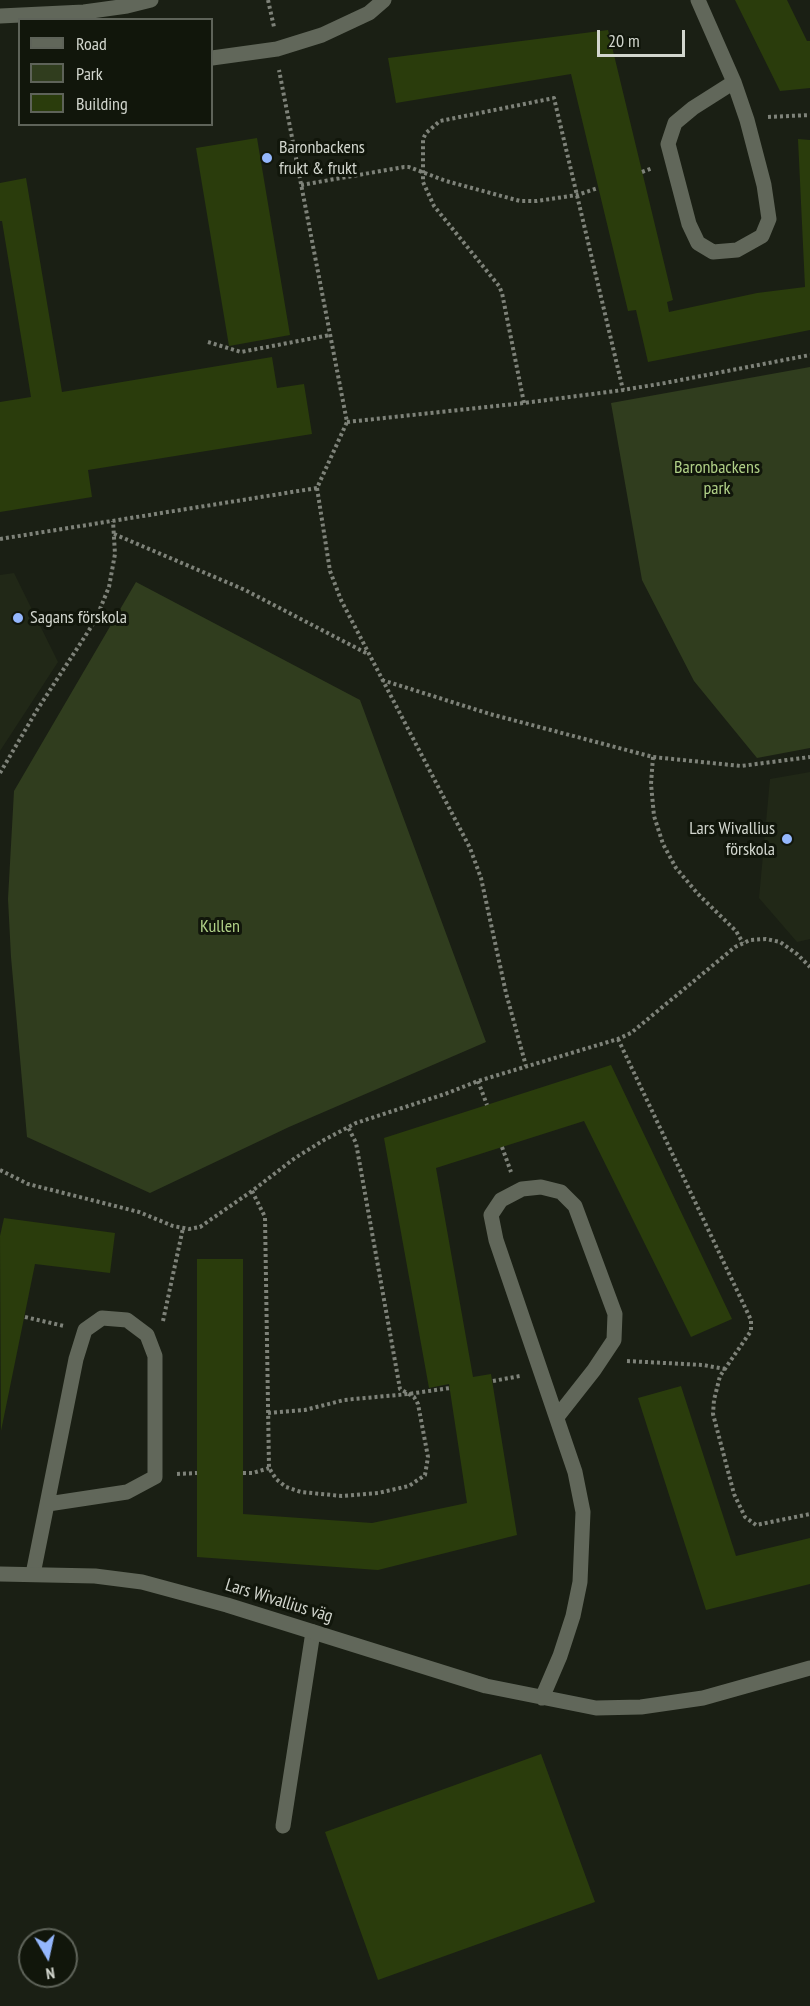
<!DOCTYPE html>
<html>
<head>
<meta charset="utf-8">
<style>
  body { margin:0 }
  #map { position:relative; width:810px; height:2006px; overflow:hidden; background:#1a1f14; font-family:"PT Sans Narrow",sans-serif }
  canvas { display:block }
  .legend { position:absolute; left:18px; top:18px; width:195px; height:108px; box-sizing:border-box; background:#11160b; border:2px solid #5e6359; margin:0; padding:8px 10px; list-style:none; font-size:18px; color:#d2d6ce }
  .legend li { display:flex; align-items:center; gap:12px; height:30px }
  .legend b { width:30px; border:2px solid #5e6359 }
  .north { position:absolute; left:18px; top:1928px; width:60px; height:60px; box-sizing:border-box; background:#11160b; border:2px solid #5e6359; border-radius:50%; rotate:171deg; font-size:16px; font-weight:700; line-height:24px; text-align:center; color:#d2d6ce }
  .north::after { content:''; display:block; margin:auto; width:21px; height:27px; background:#94b7fd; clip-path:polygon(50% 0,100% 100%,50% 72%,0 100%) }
  .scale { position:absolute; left:597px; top:30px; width:88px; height:27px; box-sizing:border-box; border:3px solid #d2d6ce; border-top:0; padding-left:8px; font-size:18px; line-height:21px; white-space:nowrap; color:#d2d6ce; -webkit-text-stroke:4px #11160b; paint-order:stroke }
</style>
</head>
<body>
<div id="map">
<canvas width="810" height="2006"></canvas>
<ul class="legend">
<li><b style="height:8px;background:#61675a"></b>Road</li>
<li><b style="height:16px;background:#303d1e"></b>Park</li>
<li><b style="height:16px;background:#2a3c0c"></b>Building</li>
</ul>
<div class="north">N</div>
<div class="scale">20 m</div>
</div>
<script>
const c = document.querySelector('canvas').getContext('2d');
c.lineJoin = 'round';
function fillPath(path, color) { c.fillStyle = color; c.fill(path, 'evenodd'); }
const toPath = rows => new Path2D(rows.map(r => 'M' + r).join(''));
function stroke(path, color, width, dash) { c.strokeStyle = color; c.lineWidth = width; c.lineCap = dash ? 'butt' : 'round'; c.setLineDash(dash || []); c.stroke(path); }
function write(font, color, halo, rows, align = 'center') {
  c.font = font + ' "PT Sans Narrow",sans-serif'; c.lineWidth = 6; c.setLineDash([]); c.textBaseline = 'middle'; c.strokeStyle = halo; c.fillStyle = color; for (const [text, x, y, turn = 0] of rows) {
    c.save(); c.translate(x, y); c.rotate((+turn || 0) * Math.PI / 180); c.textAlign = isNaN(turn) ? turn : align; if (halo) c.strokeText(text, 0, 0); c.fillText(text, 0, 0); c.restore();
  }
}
fillPath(toPath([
  [14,573,58,662,0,751,0,575],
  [810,772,810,939,797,942,759,898,770,779]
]), '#212817');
fillPath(toPath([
  [810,367,810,748,757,758,694,681,642,580,611,403],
  [136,582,360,700,486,1042,289,1127,150,1193,27,1137,11,957,8,899,14,791]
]), '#303d1e');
fillPath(toPath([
  [735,0,787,0,807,41,810,41,810,88,780,91],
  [608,30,673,300,667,302,669,312,757,293,805,287,798,139,810,140,810,330,648,362,636,310,628,311,571,74,396,103,388,58],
  [257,138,290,335,229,346,196,148],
  [26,178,62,392,272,357,277,388,304,384,312,434,88,470,92,497,0,512,0,402,31,397,2,221,0,221,0,183],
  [611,1065,732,1319,691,1337,584,1121,436,1168,473,1377,491,1374,517,1535,378,1570,197,1557,197,1259,243,1259,243,1514,372,1523,467,1503,449,1384,429,1388,384,1138],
  [4,1218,115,1233,110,1273,35,1264,1,1431,0,1236],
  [681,1386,736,1556,810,1538,810,1584,706,1610,638,1398],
  [541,1754,595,1902,378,1980,325,1832]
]), '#2a3c0c');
stroke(toPath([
  [268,0,274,27],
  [768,117,810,115],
  [642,172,653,168],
  [301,185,404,167,409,167,446,181,520,201,537,201,577,195,598,188],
  [208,342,241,352,330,335],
  [524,403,502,293,499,286,434,206,423,182,423,139,426,133,440,121,554,98,623,390],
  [347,422,524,403,623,390,665,383,810,355],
  [317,488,330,571,341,600,470,848,481,878,506,993,526,1066],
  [114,534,245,590,368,654],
  [0,539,317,488,347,422,279,70],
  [382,680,490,714,653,757,741,766,810,757],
  [653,757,651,784,654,816,663,844,676,868,698,894,736,931,743,943],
  [0,773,37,710,95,621,109,587,115,554,113,521],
  [618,1039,751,1320,751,1331,720,1376,714,1400,713,1414,734,1494,745,1517,756,1525,810,1514],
  [478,1081,487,1105],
  [502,1147,511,1172],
  [0,1170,28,1184,139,1212,173,1226,189,1229,200,1227,252,1191,295,1158,324,1140,356,1123,445,1094,478,1081,618,1039,631,1033,735,947,750,940,766,939,780,942,797,954,810,967],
  [252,1191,265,1217,269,1468,276,1479,286,1487,301,1492,342,1496,378,1493,409,1486,425,1475,428,1457,418,1404,414,1397,400,1389,356,1143,348,1127],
  [25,1317,64,1326],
  [163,1321,183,1228],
  [627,1361,703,1365,725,1369],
  [493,1381,520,1376],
  [268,1413,305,1410,344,1400,408,1394,450,1388],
  [243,1473,253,1473,269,1468],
  [177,1474,197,1473]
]), '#7e8279', 4, [3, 3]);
stroke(toPath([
  [33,1574,76,1359,85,1330,102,1318,127,1320,147,1335,155,1356,155,1477,127,1492,48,1504],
  [283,1826,313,1632]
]), '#61675a', 15);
stroke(toPath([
  [698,0,734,82,747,120,764,185,769,219,762,236,737,250,713,252,698,243,689,224,668,144,675,123,693,108,734,82],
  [0,16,84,12,127,6,151,0],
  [212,58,277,49,322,35,369,13,384,0],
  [0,1574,95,1576,142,1582,227,1605,486,1686,596,1708,641,1707,703,1698,810,1668],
  [542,1698,560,1656,573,1616,580,1582,583,1512,575,1472,496,1240,491,1215,501,1200,522,1189,541,1187,561,1192,575,1206,615,1314,614,1340,594,1370,557,1417]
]), '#61675a', 15);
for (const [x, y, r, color] of [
  [267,158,6,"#94b7fd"],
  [18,618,6,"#94b7fd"],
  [787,839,6,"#94b7fd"]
]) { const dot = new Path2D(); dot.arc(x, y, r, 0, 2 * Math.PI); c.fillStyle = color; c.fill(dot); stroke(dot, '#11160b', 2); }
write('18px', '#d2d6ce', '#11160b', [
  ["Baronbackens",279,148],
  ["frukt & frukt",279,169],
  ["Sagans förskola",30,618],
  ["Lars Wivallius",775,829,"right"],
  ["förskola",775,850,"right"]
], 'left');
write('18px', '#b0d087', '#11160b', [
  ["Baronbackens",717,468],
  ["park",717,489],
  ["Kullen",220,927]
]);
write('18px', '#d2d6ce', '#11160b', [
  ["Lars Wivallius väg",279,1601,17]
]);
</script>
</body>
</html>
